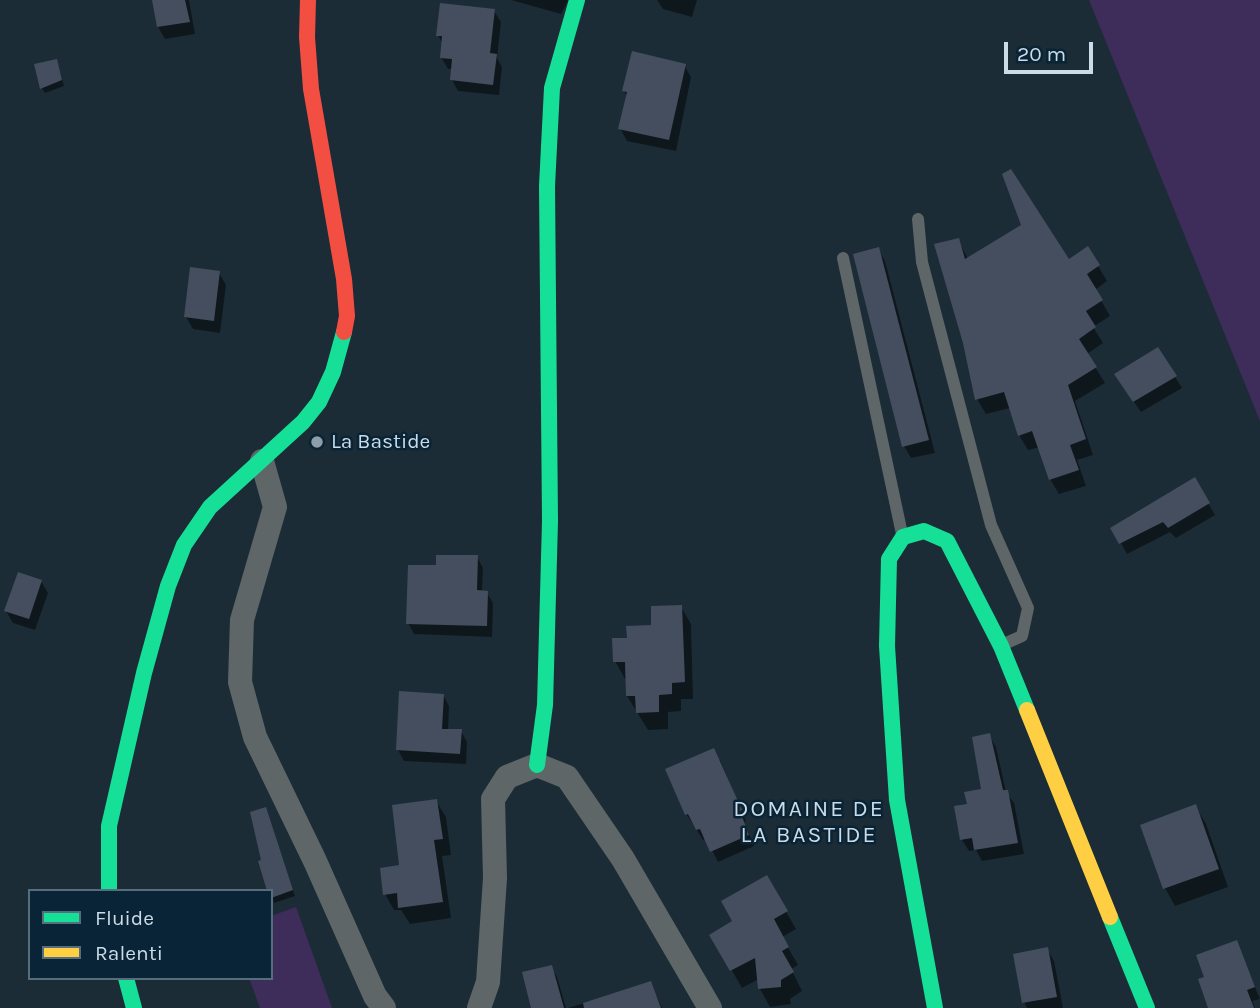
<!DOCTYPE html>
<html>
<head>
<meta charset="utf-8">
<style>
  body { margin:0 }
  #map { position:relative; width:1260px; height:1008px; overflow:hidden; background:#1c2c36; font-family:Karla,sans-serif }
  canvas { display:block }
  .legend { position:absolute; left:28px; top:889px; width:245px; height:91px; box-sizing:border-box; background:#082436; border:2px solid #566d7d; margin:0; padding:9px 12px; list-style:none; font-size:21px; color:#cbdbe7 }
  .legend li { display:flex; align-items:center; gap:14px; height:35px }
  .legend b { width:35px; border:2px solid #566d7d }
  .scale { position:absolute; left:1004px; top:42px; width:89px; height:32px; box-sizing:border-box; border:4px solid #cbdbe7; border-top:0; padding-left:9px; font-size:21px; line-height:24px; white-space:nowrap; color:#cbdbe7; -webkit-text-stroke:5px #082436; paint-order:stroke }
</style>
</head>
<body>
<div id="map">
<canvas width="1260" height="1008"></canvas>
<ul class="legend">
<li><b style="height:9px;background:#16e098"></b>Fluide</li>
<li><b style="height:9px;background:#ffcf43"></b>Ralenti</li>
</ul>
<div class="scale">20 m</div>
</div>
<script>
const c = document.querySelector('canvas').getContext('2d');
c.lineJoin = 'round';
function fillPath(path, color) { c.fillStyle = color; c.fill(path, 'evenodd'); }
const toPath = rows => new Path2D(rows.map(r => 'M' + r).join(''));
function stroke(path, color, width, dash) { c.strokeStyle = color; c.lineWidth = width; c.lineCap = dash ? 'butt' : 'round'; c.setLineDash(dash || []); c.stroke(path); }
function write(font, color, halo, rows, align = 'center') {
  c.font = font + ' Karla,sans-serif'; c.lineWidth = 5; c.setLineDash([]); c.textBaseline = 'middle'; c.strokeStyle = halo; c.fillStyle = color; for (const [text, x, y, turn = 0] of rows) {
    c.save(); c.translate(x, y); c.rotate((+turn || 0) * Math.PI / 180); c.textAlign = isNaN(turn) ? turn : align; if (halo) c.strokeText(text, 0, 0); c.fillText(text, 0, 0); c.restore();
  }
}
fillPath(toPath([
  [1089,0,1260,0,1260,421],
  [296,907,332,1008,260,1008,249,978,271,978,271,916]
]), '#3e2c5b');
fillPath(toPath([
  [153,0,189,0,195,34,165,39,158,27],
  [511,0,568,0,561,14],
  [657,0,697,0,692,17,663,9],
  [494,11,501,22,497,58,502,67,499,95,458,91,452,80,453,69,448,69,441,57,443,45,438,35],
  [57,61,64,86,45,93,42,88],
  [684,65,691,77,676,151,627,141,620,128,627,96,624,91],
  [958,240,968,259,1069,261,1088,249,1107,281,1095,290,1110,316,1093,327,1103,343,1087,354,1105,383,1075,401,1093,455,1077,460,1086,486,1059,494,1050,479,1040,447,1028,450,1019,435,1010,408,986,414,977,399],
  [878,249,885,261,935,453,911,458,904,446],
  [219,273,226,285,220,333,193,329,186,317],
  [1158,350,1182,388,1141,412,1123,386],
  [1194,479,1215,515,1176,538,1170,532,1127,554,1113,529],
  [477,557,483,568,482,592,487,593,493,603,492,637,414,634,408,623,438,567],
  [41,581,48,593,35,630,13,623,6,611],
  [681,607,691,624,693,699,681,699,681,711,668,712,668,729,648,730,627,696,627,679,625,679,615,661,628,639],
  [443,695,449,706,448,731,461,731,467,742,466,764,404,761,398,750],
  [989,735,996,747,1006,792,1014,803,1024,854,982,861,976,850,969,851,962,840,956,807,969,805,983,791],
  [720,760,746,821,744,822,754,846,718,862,706,838,703,840,687,815,667,770],
  [436,801,446,817,451,855,442,856,451,918,410,924,401,910,394,910,385,894],
  [1195,806,1206,824,1228,887,1175,906,1165,888],
  [266,809,295,896,274,903,263,861],
  [766,877,796,929,782,937,798,965,791,969,802,991,790,999,791,1004,770,1007,760,989,759,979,742,988,712,936,735,922],
  [1236,942,1260,999,1252,1001,1255,1008,1210,1008,1206,978],
  [1047,949,1054,961,1063,1008,1027,1008,1024,1002],
  [551,967,557,977,566,1008,532,1008],
  [651,983,662,1008,568,1008]
]), '#0007');
fillPath(toPath([
  [152,0,185,0,190,22,157,27],
  [440,3,495,9,490,53,497,54,493,85,450,80,452,59,440,58,442,36,436,36],
  [632,51,686,64,669,140,618,129,627,92,622,91],
  [57,59,62,80,40,89,34,64],
  [1011,169,1069,259,1088,246,1100,265,1087,274,1103,300,1086,311,1096,327,1079,339,1097,367,1068,385,1086,439,1070,445,1079,470,1049,480,1032,431,1018,436,1004,392,975,400,963,343,934,244,959,238,965,259,1021,225,1002,174],
  [879,247,929,440,902,447,853,254],
  [190,267,220,271,214,321,184,317],
  [1158,347,1177,376,1133,402,1114,374],
  [1195,477,1210,503,1168,528,1163,522,1119,544,1110,528],
  [436,555,478,555,477,590,488,591,487,626,406,624,408,565,436,565],
  [18,572,42,580,29,619,4,611],
  [682,605,685,682,672,683,672,694,659,695,659,712,636,713,635,696,626,696,625,662,613,662,612,638,627,638,626,626,651,625,651,606],
  [399,691,444,694,442,729,462,729,460,754,396,750],
  [990,733,1003,790,1008,790,1018,843,974,850,972,838,960,840,954,806,967,804,964,792,981,789,972,737],
  [714,748,742,810,740,811,749,835,710,852,700,829,696,830,688,814,685,815,665,769],
  [437,799,443,839,434,840,443,902,398,908,397,893,383,895,380,868,399,865,392,805],
  [1196,804,1219,869,1163,889,1140,825],
  [266,807,293,890,271,898,271,891,267,891,258,861,261,860,250,812],
  [767,875,788,911,774,919,789,947,782,951,794,972,781,980,781,987,758,989,755,958,730,971,709,935,732,921,721,901],
  [1237,940,1255,987,1247,990,1254,1008,1208,1008,1198,979,1204,977,1196,955],
  [1048,947,1057,997,1022,1003,1013,954],
  [552,965,564,1008,531,1008,522,972],
  [651,981,661,1008,584,1008,583,1003]
]), '#444e5f');
stroke(toPath([
  [918,219,922,262,991,525,1028,608,1022,636,1004,644],
  [843,258,902,534]
]), '#5e6668', 12);
stroke(toPath([
  [262,461,275,507,242,620,240,682,255,737,315,861,375,996,384,1008],
  [479,1008,488,982,495,878,493,799,507,777,537,765,567,777,623,859,710,1008]
]), '#5e6668', 24);
stroke(toPath([
  [537,765,545,705,550,521,547,186,552,88,577,0],
  [109,891,109,826,144,673,168,586,184,545,210,507,303,422,319,402,333,372,344,332],
  [1110,917,1147,1008],
  [126,978,134,1008],
  [935,1008,897,800,887,646,889,559,903,537,924,531,947,541,1001,646,1027,710]
]), '#16e098', 16);
stroke(toPath([
  [1027,710,1110,917]
]), '#ffcf43', 16);
stroke(toPath([
  [308,0,307,37,311,89,344,279,347,316,344,332]
]), '#f24e42', 16);
for (const [x, y, r, color] of [
  [317,442,7,"#8e9ea9"]
]) { const dot = new Path2D(); dot.arc(x, y, r, 0, 2 * Math.PI); c.fillStyle = color; c.fill(dot); stroke(dot, '#082436', 2.5); }
write('21px', '#cbdbe7', '#082436', [
  ["La Bastide",331,442]
], 'left');
c.letterSpacing = '2px';
write('23px', '#cbdbe7', '#082436', [
  ["DOMAINE DE",809,809],
  ["LA BASTIDE",809,835]
]);
c.letterSpacing = '0px';
</script>
</body>
</html>
